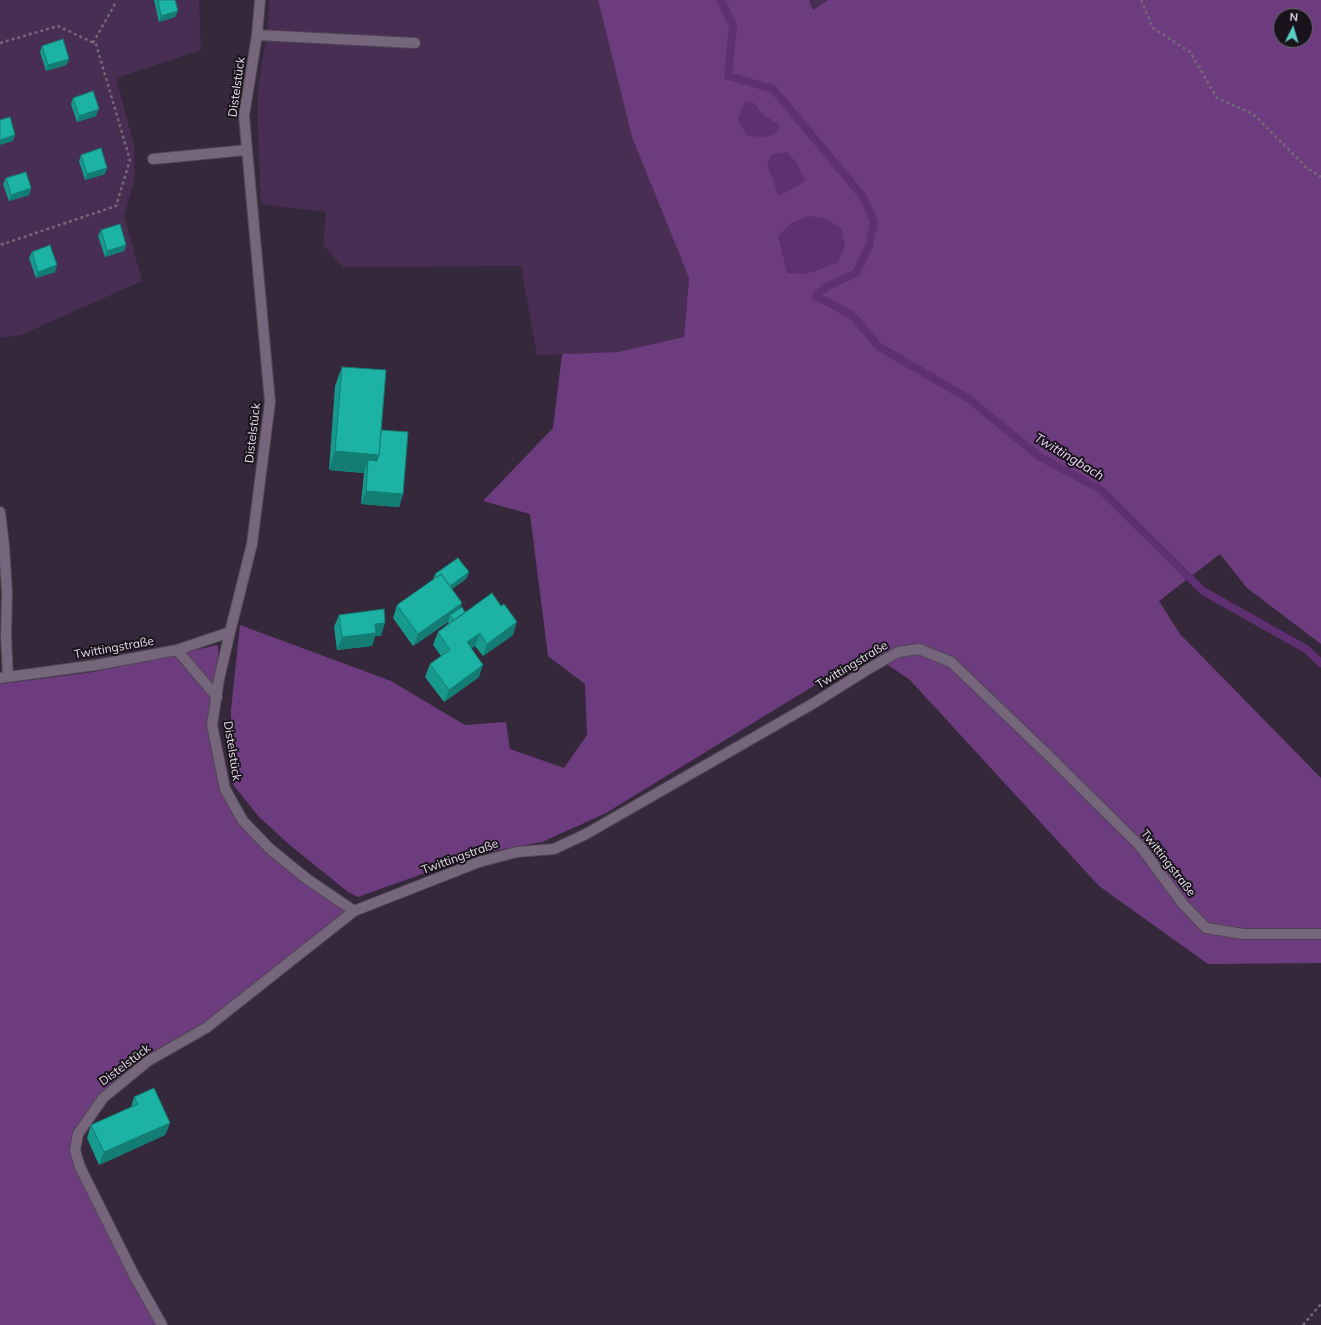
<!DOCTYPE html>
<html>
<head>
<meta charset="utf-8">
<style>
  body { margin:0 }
  #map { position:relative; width:1321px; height:1325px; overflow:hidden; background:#35283a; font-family:Mulish,sans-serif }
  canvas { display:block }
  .north { position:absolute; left:1273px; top:8px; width:40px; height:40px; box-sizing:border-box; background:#19131c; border:1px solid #6b646e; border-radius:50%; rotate:5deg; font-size:11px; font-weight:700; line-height:16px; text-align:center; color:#e5dde9 }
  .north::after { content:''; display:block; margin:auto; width:14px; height:18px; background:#58cec0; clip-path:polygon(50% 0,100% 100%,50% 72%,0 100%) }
</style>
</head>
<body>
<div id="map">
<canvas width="1321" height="1325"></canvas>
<div class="north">N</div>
</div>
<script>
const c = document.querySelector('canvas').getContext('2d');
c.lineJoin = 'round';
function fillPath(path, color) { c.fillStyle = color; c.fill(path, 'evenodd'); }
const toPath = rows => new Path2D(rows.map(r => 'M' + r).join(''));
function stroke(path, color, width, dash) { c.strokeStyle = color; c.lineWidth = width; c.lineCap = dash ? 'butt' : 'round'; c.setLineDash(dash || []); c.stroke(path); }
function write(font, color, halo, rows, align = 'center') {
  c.font = font + ' Mulish,sans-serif'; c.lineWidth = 4; c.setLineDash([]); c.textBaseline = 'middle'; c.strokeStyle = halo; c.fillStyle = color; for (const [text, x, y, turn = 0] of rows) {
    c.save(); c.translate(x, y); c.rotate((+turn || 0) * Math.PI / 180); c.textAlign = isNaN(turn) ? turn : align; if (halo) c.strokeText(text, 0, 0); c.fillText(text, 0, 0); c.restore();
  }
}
fillPath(toPath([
  [0,0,199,0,201,50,116,78,134,145,135,178,124,216,142,281,21,335,0,338],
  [269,0,598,0,632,137,689,278,684,337,618,352,537,355,521,266,343,267,323,245,326,212,261,204,258,131,258,91,268,24],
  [809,0,828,0,813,10]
]), '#482e53');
fillPath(toPath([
  [598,0,809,0,813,10,828,0,1321,0,1321,644,1247,588,1220,554,1159,601,1180,634,1321,778,1321,963,1208,964,1099,886,910,680,869,652,606,813,542,842,478,854,358,897,348,892,291,846,259,817,231,782,231,710,240,625,391,681,465,725,506,722,510,749,564,768,587,735,585,684,548,656,530,514,483,501,553,428,562,354,618,352,684,337,689,278,632,137],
  [1281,16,1305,16,1305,40,1281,40],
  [218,645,219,679,212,725,225,789,243,821,354,911,206,1028,148,1061,103,1098,78,1134,75,1150,162,1325,0,1325,0,684,93,672]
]), '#6d3c7f');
fillPath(toPath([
  [745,101,754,103,762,114,780,125,774,135,762,137,747,136,738,120],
  [787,152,797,163,805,180,798,186,778,196,774,182,767,164,771,155],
  [809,216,823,218,841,228,845,245,838,263,806,274,787,273,778,236,791,223]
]), '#5f3071');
stroke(toPath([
  [721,0,733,26,728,76,773,89,864,198,874,222,869,246,856,273,826,287,816,296,852,315,878,346,969,399,1040,457,1100,489,1203,591,1306,649,1321,663]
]), '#5f3071', 8);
const service = toPath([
  [257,35,415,43],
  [153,159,247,150],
  [0,512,4,545,7,592,6,636,8,677],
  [177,650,217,697],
  [0,678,96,665,177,650,230,632],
  [354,911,479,862,517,852,554,849,586,834,814,703,870,668,898,652,919,649,951,662,1046,753,1140,846,1183,904,1206,928,1244,934,1321,934],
  [162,1325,135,1277,80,1167,75,1150,78,1134,103,1098,148,1061,206,1028,354,911,307,879,270,849,243,821,225,789,212,725,219,679,230,632,252,544,270,402,244,116,257,35,260,0]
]);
stroke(service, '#504555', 12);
stroke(toPath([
  [1141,0,1153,28,1190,52,1217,98,1253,114,1307,168,1321,177],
  [0,43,58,26,96,44,130,160,116,206,0,245],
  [93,43,115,4],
  [1303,1325,1321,1304]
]), '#746878', 2.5, [3, 3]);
stroke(service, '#75667b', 10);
fillPath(toPath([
  [154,0,175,0,175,17,159,22],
  [42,46,69,59,66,65,46,71,40,52],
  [73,98,96,116,77,122,71,104],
  [81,155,105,174,85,180,79,161],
  [6,178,31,188,29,195,9,201,3,184],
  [101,230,126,245,124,251,105,257,98,236],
  [32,252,55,272,36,278,29,258],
  [342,367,381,430,403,494,399,507,361,504,364,473,329,470,335,386],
  [469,572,466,579,452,589,462,603,459,609,513,635,483,656,475,646,471,648,479,677,444,702,425,677,430,664,441,656,433,645,438,632,449,623,448,622,413,646,393,618,397,605,433,580,435,574],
  [339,615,381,636,375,636,372,646,337,650,334,627],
  [134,1097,170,1123,165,1135,99,1165,87,1138,91,1125,131,1107]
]), '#18998d');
fillPath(toPath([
  [178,11,175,17,159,22,161,16],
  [69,59,66,65,46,71,48,65],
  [99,109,96,116,77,122,79,116],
  [15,135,13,141,0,145,0,140],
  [107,168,105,174,85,180,87,174],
  [31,188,29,195,9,201,11,195],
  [126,245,124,251,105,257,107,251],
  [57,265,55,272,36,278,38,272],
  [335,451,379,455,372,473,368,460,364,473,329,470],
  [366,491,403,494,399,507,361,504],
  [469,572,466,579,443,595,445,589],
  [462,603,457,615,450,615,448,622,413,646,418,634],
  [517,622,513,635,483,656,487,644],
  [385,623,381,636,375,636,372,646,337,650,342,637,375,624],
  [480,633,475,646,462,655,467,642],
  [483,665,479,677,444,702,449,690],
  [170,1123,165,1135,99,1165,104,1152]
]), '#147d73');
const building = toPath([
  [158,0,175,0,178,11,161,16,158,0],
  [63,39,69,59,48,65,42,46,63,39],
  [93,91,99,109,79,116,73,98,93,91],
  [10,117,15,135,0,140,0,120,10,117],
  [101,148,107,168,87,174,81,155,101,148],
  [26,172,31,188,11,195,6,178,26,172],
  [120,224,126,245,107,251,101,230,120,224],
  [50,245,57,265,38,272,32,252,50,245],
  [342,367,386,370,379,455,335,451,342,367],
  [381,430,408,432,403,494,366,491,368,460,377,461,379,455,381,430],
  [458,558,469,572,450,586,441,574,437,577,435,574,458,558],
  [441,574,462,603,418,634,397,605,441,574],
  [492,593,501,606,504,604,517,622,487,644,480,633,467,642,483,665,449,690,430,664,450,650,438,632,492,593],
  [462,607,465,612,454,620,450,615,462,607],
  [384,609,385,623,375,624,376,633,342,637,339,615,384,609],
  [154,1088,170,1123,104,1152,91,1125,138,1104,134,1097,154,1088]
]);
fillPath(building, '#1cb2a4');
stroke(building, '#147d73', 1);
write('12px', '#e5dde9', '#19131c', [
  ["Distelstück",237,87,-82],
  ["Distelstück",253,433,-83],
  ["Twittingstraße",114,648,-10],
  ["Twittingstraße",852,665,-31],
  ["Distelstück",232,751,81],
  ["Twittingstraße",460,857,-20],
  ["Twittingstraße",1168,863,52],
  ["Distelstück",125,1065,-37]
]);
write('italic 13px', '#ecd1f8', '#19131c', [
  ["Twittingbach",1069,457,31]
]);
</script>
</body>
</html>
